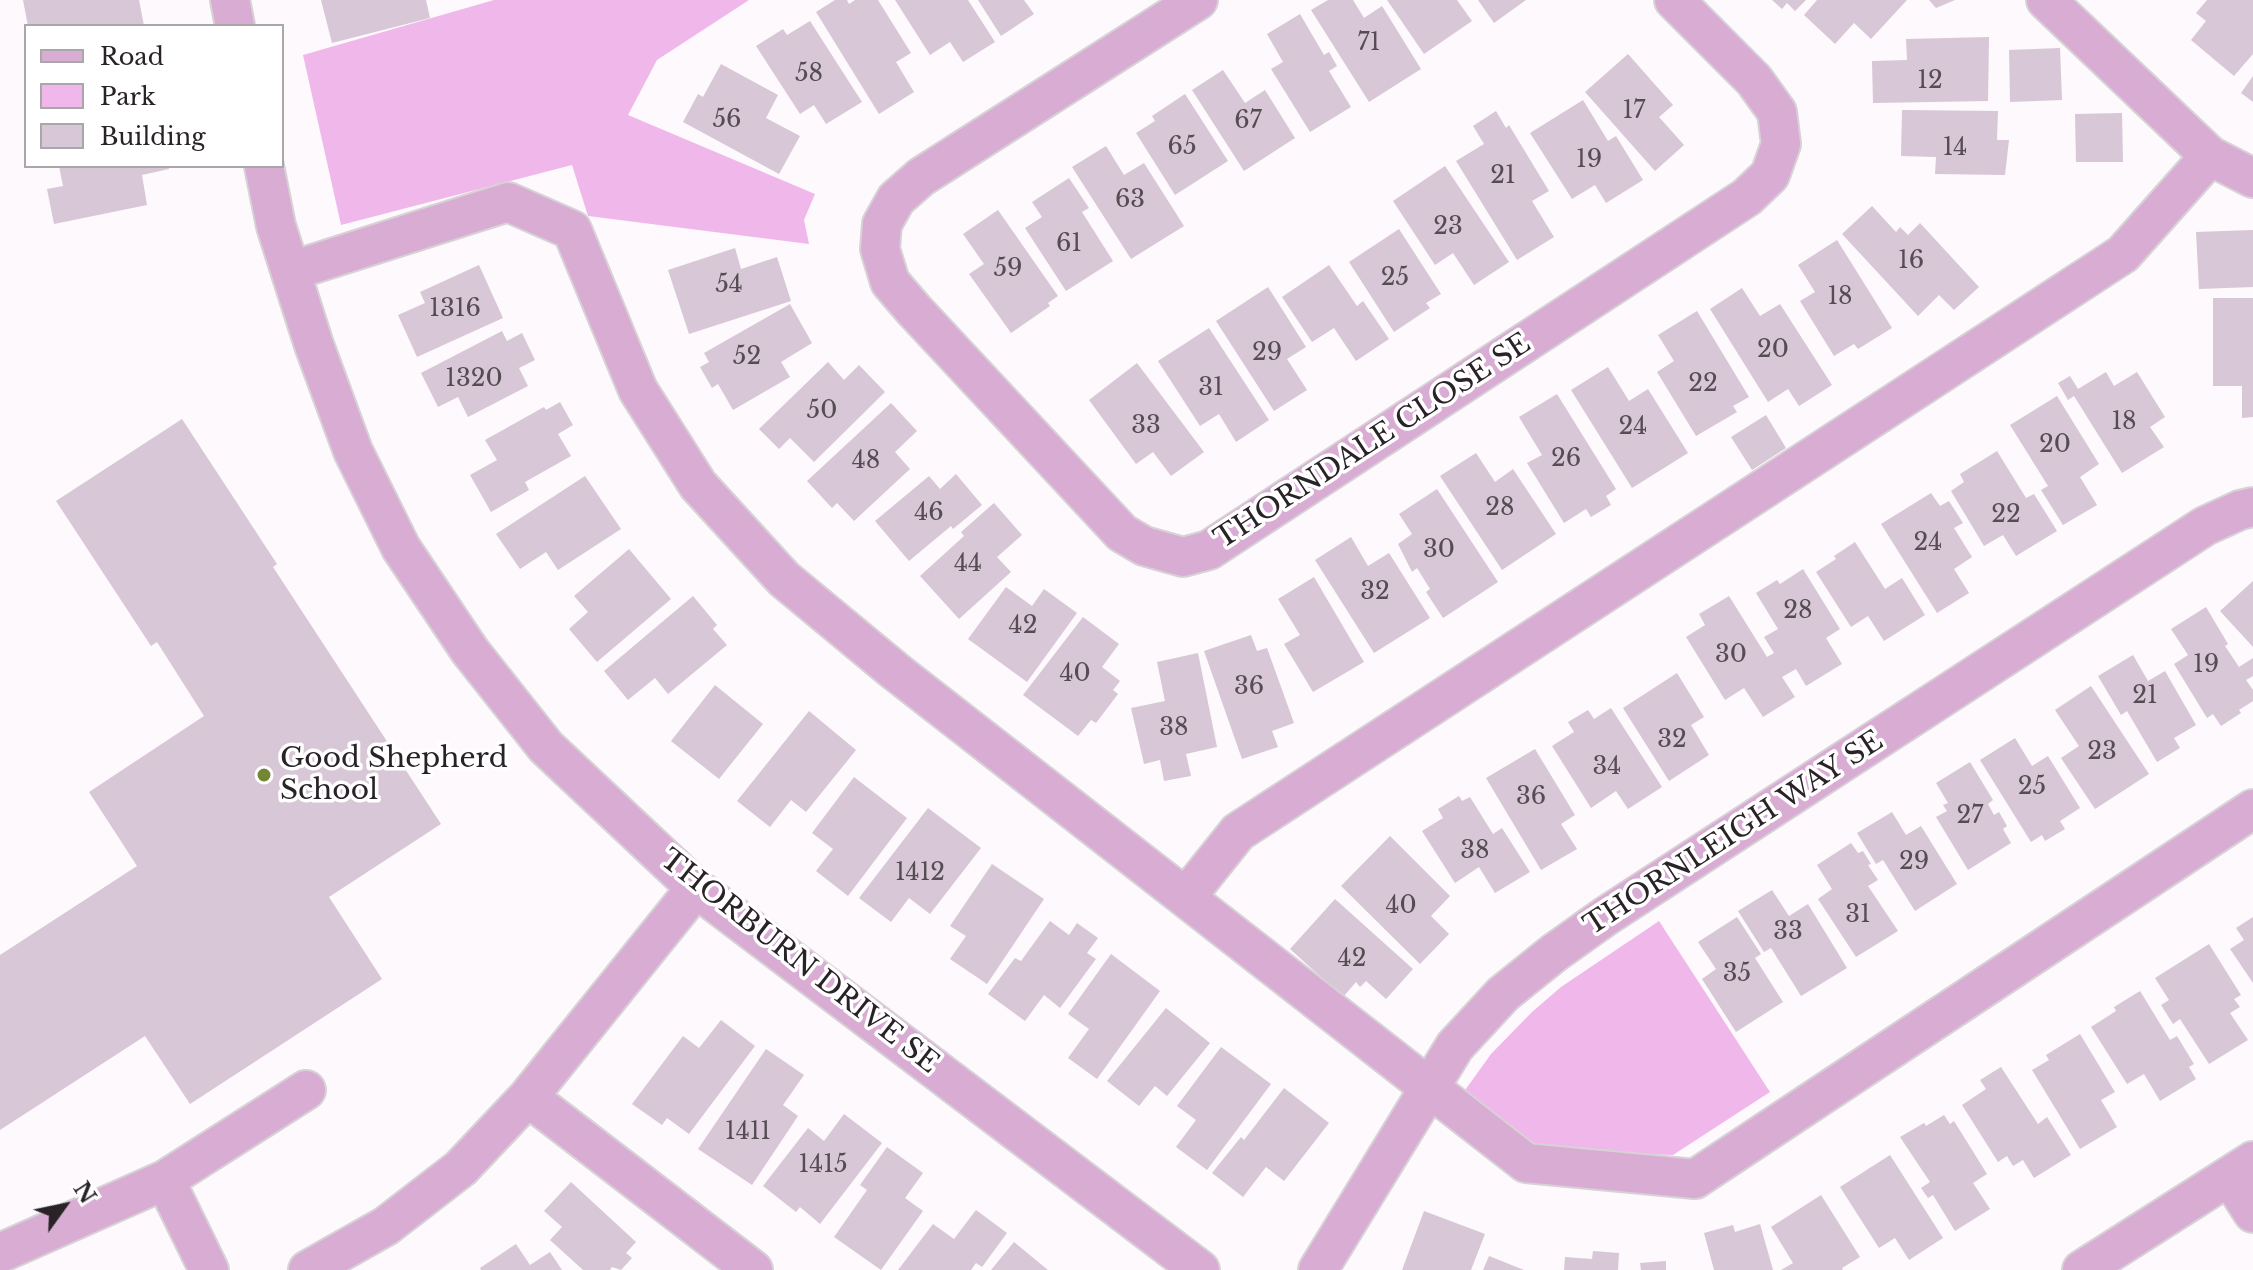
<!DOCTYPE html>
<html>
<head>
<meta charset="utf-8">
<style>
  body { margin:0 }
  #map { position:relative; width:2253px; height:1270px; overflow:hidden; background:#fdf9fc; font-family:"Libre Baskerville",serif }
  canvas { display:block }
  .legend { position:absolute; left:24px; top:24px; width:260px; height:144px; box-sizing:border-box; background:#fff; border:2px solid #a9a7a9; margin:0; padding:10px 14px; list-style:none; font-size:24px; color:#292328 }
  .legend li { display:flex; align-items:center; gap:16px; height:40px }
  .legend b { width:40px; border:2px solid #a9a7a9 }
  .north { position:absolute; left:24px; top:1166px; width:80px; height:80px; -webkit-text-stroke:6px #fff; paint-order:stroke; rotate:57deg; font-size:22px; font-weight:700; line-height:32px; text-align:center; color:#292328 }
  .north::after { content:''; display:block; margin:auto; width:28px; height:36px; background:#292328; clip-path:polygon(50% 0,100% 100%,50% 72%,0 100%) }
</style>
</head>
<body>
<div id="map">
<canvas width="2253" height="1270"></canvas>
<ul class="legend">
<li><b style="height:10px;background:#d9acd4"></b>Road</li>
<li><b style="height:22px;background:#f0b8ea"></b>Park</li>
<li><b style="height:22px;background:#d8c7d6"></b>Building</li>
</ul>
<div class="north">N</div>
</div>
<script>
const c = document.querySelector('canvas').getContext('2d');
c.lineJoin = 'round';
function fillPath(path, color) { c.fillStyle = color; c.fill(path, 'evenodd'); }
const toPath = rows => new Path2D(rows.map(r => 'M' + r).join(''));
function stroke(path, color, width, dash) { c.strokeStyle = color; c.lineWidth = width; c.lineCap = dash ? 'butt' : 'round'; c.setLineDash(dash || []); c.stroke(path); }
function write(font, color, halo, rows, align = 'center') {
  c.font = font + ' "Libre Baskerville",serif'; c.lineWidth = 7; c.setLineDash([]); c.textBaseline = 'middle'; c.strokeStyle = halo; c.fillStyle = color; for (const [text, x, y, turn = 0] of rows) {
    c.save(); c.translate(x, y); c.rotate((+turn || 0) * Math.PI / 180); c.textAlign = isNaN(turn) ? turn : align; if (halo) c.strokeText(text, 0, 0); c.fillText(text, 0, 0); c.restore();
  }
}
fillPath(toPath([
  [494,0,749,0,657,60,628,115,815,194,804,220,809,244,588,216,572,165,341,225,303,55],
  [1659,921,1770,1092,1673,1155,1534,1150,1463,1093,1491,1054,1532,1012,1561,987]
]), '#f0b8ea');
fillPath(toPath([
  [23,0,139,0,144,26,28,26],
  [321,0,426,0,430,18,332,43],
  [835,0,847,0,849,4,855,0,878,0,911,53,896,62,914,92,879,114,816,12],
  [895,0,968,0,995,42,963,62,950,42,930,55],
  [978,0,1024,0,1034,14,1001,36],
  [1328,0,1353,0,1364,18,1382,6,1421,69,1369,102,1311,10],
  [1387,0,1457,0,1472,21,1424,54],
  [1478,0,1526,0,1494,23],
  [1772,0,1806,0,1795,11,1787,3,1782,9],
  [1817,0,1907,0,1871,39,1854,23,1835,44,1804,15],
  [1929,0,1955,0,1936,8],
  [2207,0,2253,0,2253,54,2234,76,2191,40,2206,21,2196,13],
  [1300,14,1324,55,1329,52,1337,66,1329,71,1351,107,1310,132,1271,69,1283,62,1267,34],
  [810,21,862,102,826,124,814,105,800,114,756,46,783,29,787,35],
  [1989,37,1988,101,1873,103,1872,61,1907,60,1906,39],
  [2060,48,2062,100,2010,102,2009,50],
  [1628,54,1673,105,1659,117,1684,145,1655,171,1585,92],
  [721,64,778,95,766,118,800,136,779,174,683,122,698,94,703,97],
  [1223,70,1245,103,1265,90,1295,138,1244,171,1192,90],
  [2253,76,2253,102,2241,93],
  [1185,94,1228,161,1175,195,1136,133,1155,121,1152,116],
  [1583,100,1608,141,1616,136,1643,180,1606,203,1595,185,1572,199,1530,133],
  [1902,110,1998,111,1997,140,2009,140,2005,175,1935,174,1936,157,1901,156],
  [1496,111,1506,128,1509,125,1549,191,1532,201,1554,237,1517,260,1456,161,1484,144,1473,126],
  [2122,113,2123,162,2076,162,2075,114],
  [1106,146,1124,175,1144,163,1184,226,1131,259,1072,167],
  [59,166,168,166,169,169,142,175,147,205,54,224,47,189,63,186],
  [1445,166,1509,262,1474,285,1453,253,1435,265,1393,201],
  [1069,178,1089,208,1082,212,1113,261,1066,291,1025,228,1042,217,1032,202],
  [1872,206,1896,232,1900,227,1908,235,1920,223,1979,287,1954,310,1939,295,1918,316,1842,234],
  [998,210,1058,296,1048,303,1050,306,1011,333,969,274,984,264,963,234],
  [1399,229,1441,294,1426,303,1430,308,1394,332,1349,262],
  [2253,230,2253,287,2199,289,2196,232],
  [1837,240,1892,328,1858,349,1854,344,1834,356,1800,301,1815,292,1798,265],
  [735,248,741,269,777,257,791,301,689,334,668,270],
  [479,265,503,318,417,357,398,315,425,303,420,292],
  [1329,265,1357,306,1363,301,1389,339,1356,361,1334,328,1312,342,1282,297],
  [1268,287,1306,347,1287,359,1307,390,1274,411,1216,321],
  [1742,288,1760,316,1780,304,1832,385,1799,406,1788,389,1768,402,1710,309],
  [2213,298,2253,298,2253,417,2242,418,2242,386,2213,386],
  [790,304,812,343,781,362,790,377,733,410,718,384,712,388,700,367,709,362,704,353],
  [1697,311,1749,397,1733,406,1737,412,1696,436,1657,372,1674,361,1658,335],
  [1209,328,1269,420,1236,442,1219,414,1200,426,1158,361],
  [502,331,507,341,522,333,535,360,519,368,528,386,468,417,458,397,438,407,421,373],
  [828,362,844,380,859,365,885,392,814,462,790,438,779,449,759,429],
  [1137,363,1204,452,1171,476,1153,452,1136,464,1089,400],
  [1608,367,1629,401,1648,389,1688,453,1632,488,1571,390],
  [2106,372,2114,386,2137,372,2165,417,2150,427,2164,447,2122,473,2074,396,2068,400,2058,383,2070,376,2078,389],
  [1557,394,1616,489,1606,496,1611,505,1591,517,1586,509,1564,523,1527,463,1542,455,1519,417],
  [2057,396,2099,464,2080,477,2097,505,2063,525,2041,490,2048,486,2010,425],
  [560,402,573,425,558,434,571,456,525,482,529,490,491,512,470,475,497,460,485,440,544,407,546,410],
  [891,403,917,431,895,452,910,469,854,521,837,503,832,508,807,481],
  [1766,415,1786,448,1752,470,1731,437],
  [182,419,277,564,273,567,441,824,329,897,382,979,190,1104,145,1036,0,1130,0,955,137,866,89,792,204,716,157,642,151,646,56,501],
  [1997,451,2026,498,2034,494,2057,531,2016,556,2003,535,1984,546,1951,491,1964,482,1960,474],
  [1476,453,1495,482,1513,469,1556,534,1502,570,1440,476],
  [956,474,982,505,953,529,951,526,909,561,875,521,929,476,940,489],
  [585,476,621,529,558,570,546,552,520,569,496,534],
  [1437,489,1498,582,1443,618,1426,592,1430,589,1417,568,1412,572,1398,544,1412,534,1399,514],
  [1931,493,1940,506,1949,501,1963,523,1954,528,1972,557,1954,569,1969,593,1937,613,1881,524],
  [994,503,1022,535,997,557,1011,572,959,619,920,576,964,536,961,532],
  [1351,537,1368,566,1389,553,1430,618,1374,653,1315,560],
  [1855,542,1885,589,1902,578,1925,615,1884,641,1868,616,1851,627,1816,572,1836,559,1834,556],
  [629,549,671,599,597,662,569,629,588,612,574,596],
  [1803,569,1840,629,1826,638,1842,664,1806,686,1796,669,1782,677,1795,697,1763,717,1744,688,1725,700,1686,637,1705,625,1699,614,1729,596,1767,657,1774,653,1764,637,1778,629,1756,593,1777,580,1780,584],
  [1314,577,1364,662,1313,692,1284,644,1300,635,1278,599],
  [2253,581,2253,647,2220,611],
  [1006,587,1032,606,1044,589,1077,613,1027,682,968,639],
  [693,596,717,625,713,629,727,645,668,694,655,678,628,700,604,671],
  [2206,607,2228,644,2225,646,2239,667,2253,658,2253,676,2246,680,2253,690,2253,701,2239,710,2241,713,2221,726,2213,714,2207,718,2174,664,2188,655,2171,629],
  [1083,617,1119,644,1102,667,1120,681,1113,690,1118,694,1096,723,1091,720,1078,736,1023,695],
  [1251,635,1257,651,1267,648,1294,723,1272,731,1278,747,1242,759,1204,651],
  [1198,653,1217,747,1186,754,1191,776,1164,781,1160,760,1144,764,1131,708,1165,701,1157,662],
  [2133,655,2148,681,2165,671,2196,725,2174,738,2180,748,2157,762,2127,711,2121,715,2098,676],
  [1677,673,1704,717,1691,725,1709,755,1669,781,1623,708],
  [715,685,763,724,719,779,671,741],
  [2091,686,2149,774,2095,809,2061,758,2079,746,2055,710],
  [1611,708,1662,787,1628,809,1616,791,1591,808,1552,746,1574,732,1568,722,1588,710,1594,719],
  [809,711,856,750,806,812,791,800,770,827,737,801],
  [2015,738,2032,766,2048,756,2080,808,2060,821,2065,829,2045,841,2042,835,2031,842,1980,760],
  [1535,749,1575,815,1561,824,1577,849,1541,870,1486,778],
  [1970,762,1993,800,1988,804,1994,815,1999,812,2007,826,2003,829,2011,843,1968,870,1936,817,1947,811,1943,805,1948,803,1936,783],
  [854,777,907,818,848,896,816,871,833,849,812,833],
  [1459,796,1462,801,1470,797,1493,834,1502,828,1530,872,1495,893,1479,867,1455,883,1422,831,1443,818,1438,809],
  [928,808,981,848,930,914,909,898,891,922,859,898],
  [1892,812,1906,835,1921,826,1957,884,1915,911,1883,860,1876,864,1857,833],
  [1390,836,1450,896,1431,916,1449,934,1420,964,1341,886],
  [1851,843,1858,853,1863,851,1871,864,1868,865,1878,880,1868,886,1898,931,1856,957,1818,899,1832,889,1817,865],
  [992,864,1044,899,987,984,950,959,966,936,950,926],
  [1772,890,1789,916,1808,904,1847,968,1801,996,1771,948,1764,952,1738,911],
  [1335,899,1413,969,1386,999,1366,981,1360,987,1356,982,1343,997,1290,949],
  [1737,917,1761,954,1755,958,1783,1002,1736,1032,1702,979,1716,969,1698,942],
  [2253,917,2253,983,2230,949,2244,940,2236,928],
  [1050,921,1069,935,1077,923,1098,938,1087,953,1096,959,1060,1008,1044,995,1025,1021,988,994,1015,958,1021,961],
  [2209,944,2241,995,2234,999,2240,1007,2230,1013,2248,1040,2209,1064,2180,1019,2173,1024,2161,1005,2169,1000,2155,978],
  [1111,954,1160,991,1097,1079,1068,1058,1089,1029,1068,1014],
  [2140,991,2170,1040,2177,1036,2194,1064,2189,1067,2196,1079,2160,1101,2144,1074,2127,1084,2091,1027,2116,1011,2114,1007],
  [1166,1008,1210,1043,1167,1096,1155,1086,1139,1106,1107,1081],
  [721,1020,755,1046,689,1134,667,1118,662,1125,632,1104,683,1036,699,1048],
  [2080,1034,2115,1092,2101,1100,2117,1127,2080,1149,2032,1070,2049,1060,2046,1055],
  [1221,1047,1271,1084,1207,1170,1176,1147,1196,1120,1177,1106],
  [766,1049,804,1075,783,1105,798,1116,752,1185,698,1149],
  [2001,1067,2038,1124,2047,1117,2071,1155,2034,1178,2023,1160,2013,1166,2007,1156,1998,1162,1962,1105,1986,1089,1980,1080],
  [1284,1088,1329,1123,1284,1181,1266,1167,1243,1197,1212,1173,1241,1137,1244,1140],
  [844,1114,882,1143,820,1224,800,1207,796,1212,763,1186,808,1128,824,1141],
  [1944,1115,1950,1124,1954,1121,1987,1174,1973,1183,1990,1209,1955,1231,1933,1195,1928,1198,1921,1188,1930,1182,1900,1137,1924,1123,1926,1126],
  [887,1147,923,1173,905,1198,923,1211,881,1270,834,1237,867,1190,860,1185],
  [1890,1155,1943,1238,1909,1260,1895,1238,1879,1248,1840,1187],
  [571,1182,636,1242,626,1253,632,1258,621,1270,612,1267,610,1270,583,1270,550,1240,562,1227,544,1211],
  [1821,1195,1860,1257,1842,1268,1843,1270,1781,1270,1793,1263,1771,1227],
  [976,1210,1007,1233,982,1267,976,1263,971,1270,898,1270,933,1224,954,1239],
  [1424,1211,1485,1234,1471,1270,1402,1270],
  [1760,1224,1773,1270,1714,1270,1704,1233,1733,1225,1735,1232],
  [1014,1242,1048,1270,991,1270],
  [516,1244,530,1265,550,1252,562,1270,481,1270,480,1268],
  [1593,1251,1619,1253,1618,1270,1564,1270,1565,1257,1592,1259],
  [1489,1256,1524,1270,1483,1270],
  [1666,1261,1666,1270,1641,1270,1640,1263]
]), '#d8c7d6');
const minor = toPath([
  [230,0,235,26],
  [1198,0,921,177,896,199,882,224,880,249,890,282,914,310,1122,533,1144,546,1183,557,1209,550,1747,197,1770,175,1781,144,1777,112,1754,80,1674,0],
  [2046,0,2210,156,2253,178],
  [264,166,276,226,314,345,353,451,401,548,470,651,546,747,696,888,1200,1270],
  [291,271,508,202,572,230,638,390,698,485,784,579,895,671,1526,1163,1695,1179,2253,809],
  [1186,897,1238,832,2123,254,2210,156],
  [528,1097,753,1270],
  [2230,1177,2253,1213],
  [165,1180,209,1270],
  [0,1253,165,1180,306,1090],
  [308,1270,386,1226,461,1168,528,1097,696,888],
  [1318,1270,1455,1046,1503,994,1554,953,1606,916,2205,526,2240,510,2253,507],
  [2082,1270,2253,1161]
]);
stroke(minor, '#d7d2d6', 42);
stroke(minor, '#d9acd4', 38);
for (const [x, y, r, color] of [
  [264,775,8,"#748535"]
]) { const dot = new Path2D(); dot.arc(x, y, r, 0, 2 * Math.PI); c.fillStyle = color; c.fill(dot); stroke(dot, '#fff', 3); }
write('24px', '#554c54', null, [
  ["71",1369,43],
  ["58",809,74],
  ["12",1930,81],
  ["17",1634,111],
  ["56",727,120],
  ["67",1248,121],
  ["65",1182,147],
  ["14",1955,148],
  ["19",1589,160],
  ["21",1503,176],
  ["63",1130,200],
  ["23",1448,227],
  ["61",1069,244],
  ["16",1911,261],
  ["59",1008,269],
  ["25",1395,278],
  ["54",729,285],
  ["18",1840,297],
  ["1316",455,309],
  ["20",1773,350],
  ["29",1267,353],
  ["52",747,357],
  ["1320",474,379],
  ["22",1703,384],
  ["31",1211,388],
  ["50",822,411],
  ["18",2124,422],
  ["33",1146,426],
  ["24",1633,427],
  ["20",2055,445],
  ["26",1566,459],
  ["48",866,461],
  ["28",1500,508],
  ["46",929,513],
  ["22",2006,515],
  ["24",1928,543],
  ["30",1439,550],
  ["44",968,564],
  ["32",1375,592],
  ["28",1798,611],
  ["42",1023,626],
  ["30",1731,655],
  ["19",2206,665],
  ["40",1075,674],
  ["36",1249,687],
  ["21",2145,696],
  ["38",1174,728],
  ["32",1672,740],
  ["23",2102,752],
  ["34",1607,767],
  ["25",2032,787],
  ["36",1531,797],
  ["27",1970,816],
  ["38",1475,851],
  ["29",1914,862],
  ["1412",920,873],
  ["40",1401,906],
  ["31",1858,915],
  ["33",1788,932],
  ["42",1352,959],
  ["35",1737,974],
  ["1411",748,1132],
  ["1415",823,1165]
]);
write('28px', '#292328', '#fff', [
  ["THORNDALE CLOSE SE",1373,442,-33],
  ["THORNLEIGH WAY SE",1734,834,-33],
  ["THORBURN DRIVE SE",799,962,38]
]);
write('28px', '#292328', '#fff', [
  ["Good Shepherd",280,759],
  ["School",280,791]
], 'left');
</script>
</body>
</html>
